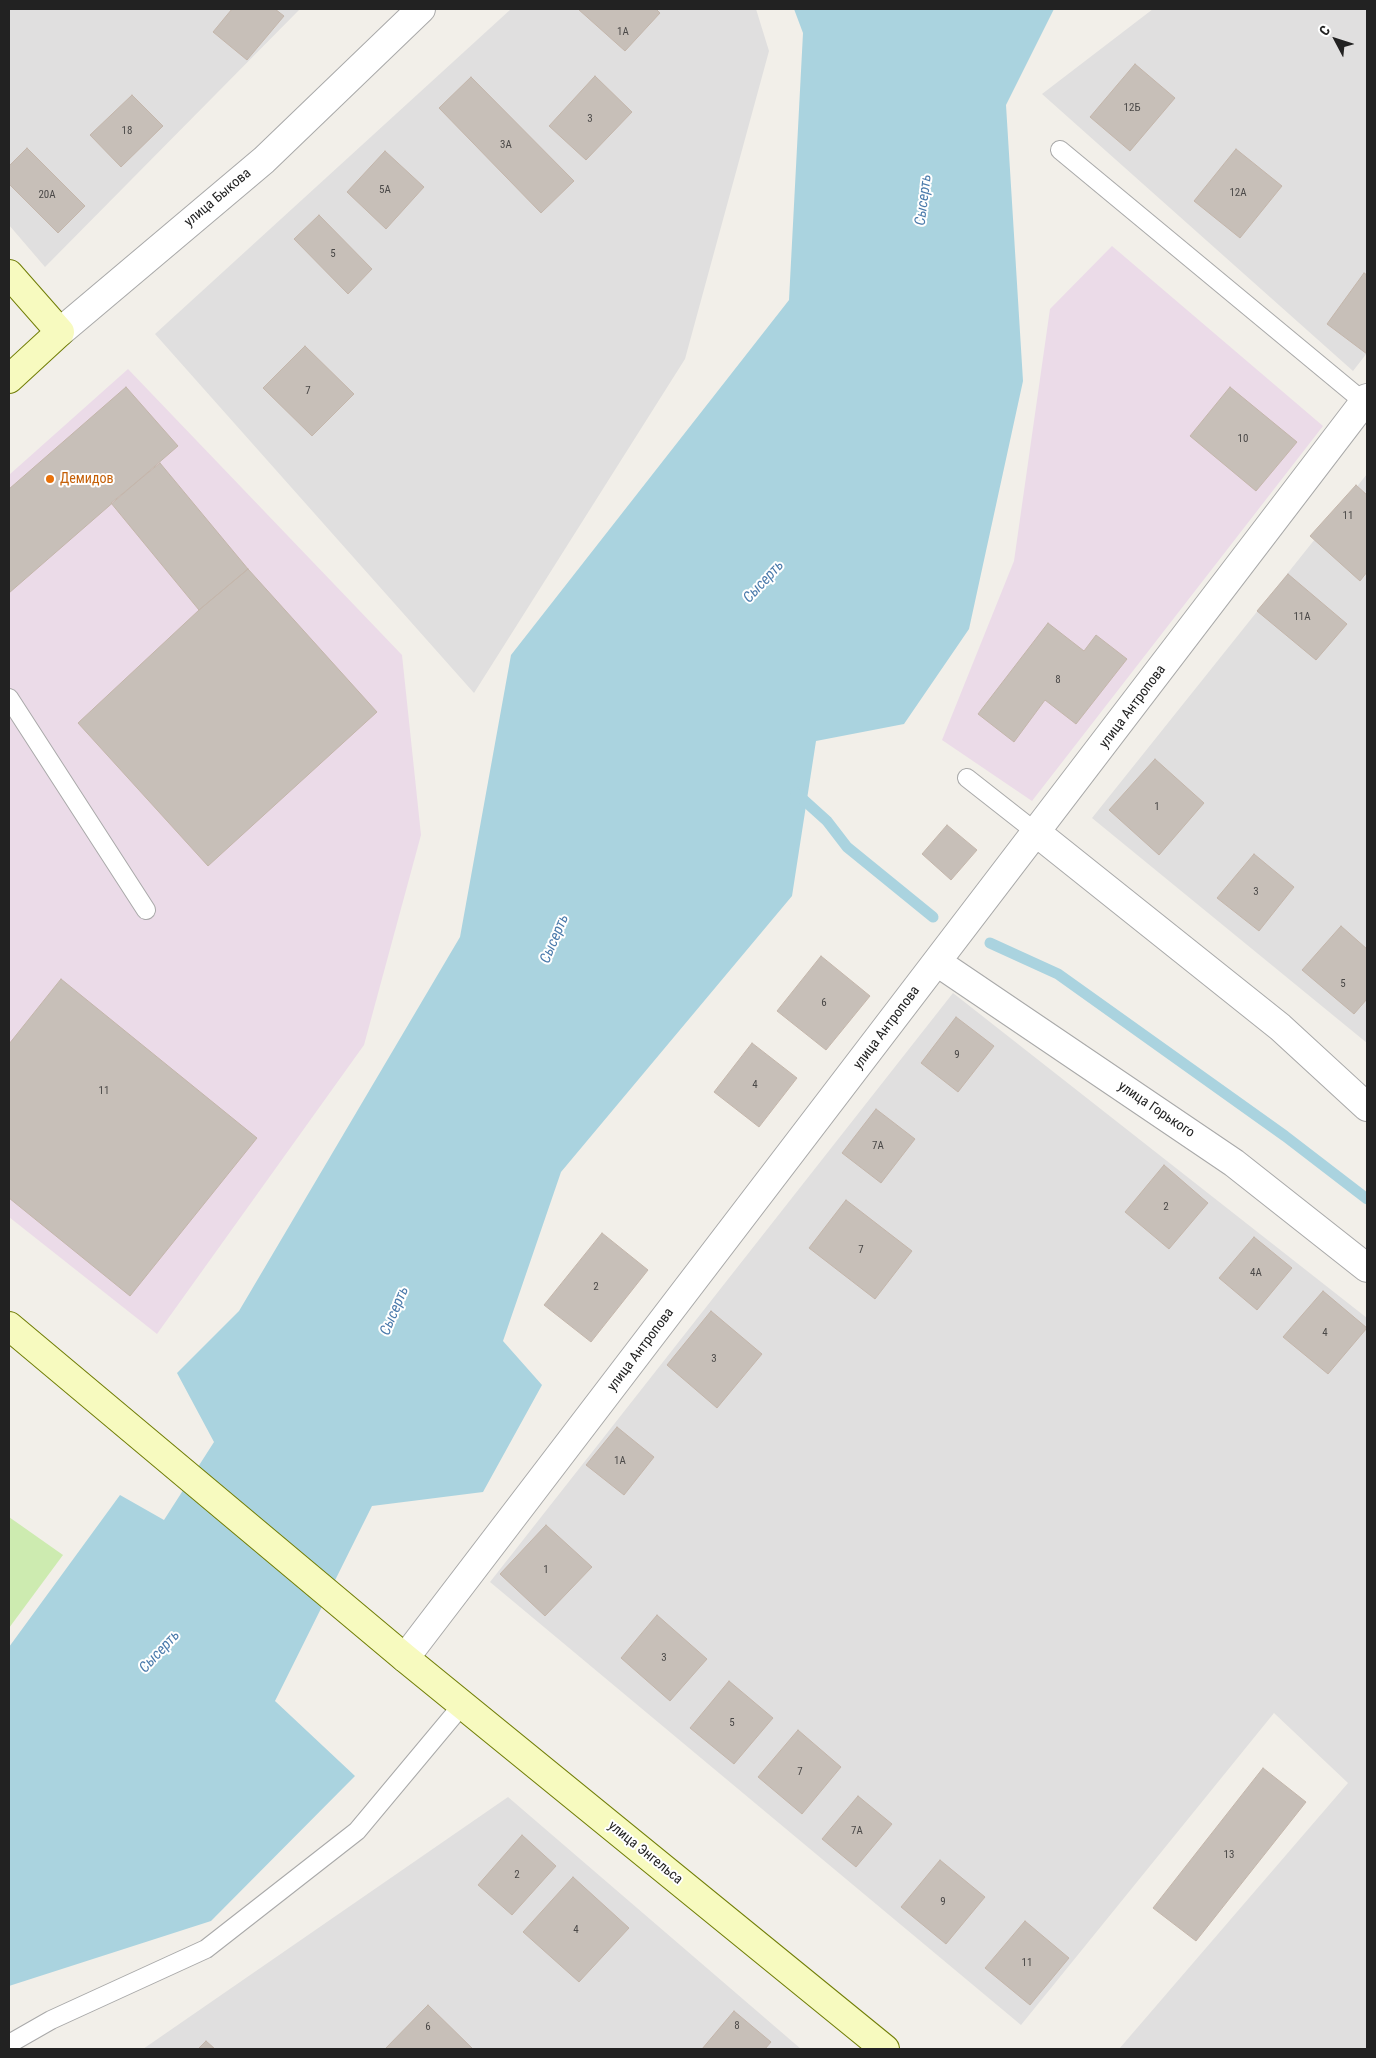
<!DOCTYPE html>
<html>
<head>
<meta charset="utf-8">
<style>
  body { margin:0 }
  #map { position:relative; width:1376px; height:2058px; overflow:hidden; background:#f2efe9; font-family:"Roboto Condensed",sans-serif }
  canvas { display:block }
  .frame { position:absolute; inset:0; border:10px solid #222; pointer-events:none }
  .north { position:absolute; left:1311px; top:15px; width:50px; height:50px; -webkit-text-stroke:4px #fff; paint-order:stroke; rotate:310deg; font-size:14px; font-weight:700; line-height:20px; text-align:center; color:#222 }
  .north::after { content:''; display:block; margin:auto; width:18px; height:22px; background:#222; clip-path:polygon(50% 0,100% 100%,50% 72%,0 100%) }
</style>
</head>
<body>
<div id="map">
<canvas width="1376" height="2058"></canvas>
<div class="frame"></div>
<div class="north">С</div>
</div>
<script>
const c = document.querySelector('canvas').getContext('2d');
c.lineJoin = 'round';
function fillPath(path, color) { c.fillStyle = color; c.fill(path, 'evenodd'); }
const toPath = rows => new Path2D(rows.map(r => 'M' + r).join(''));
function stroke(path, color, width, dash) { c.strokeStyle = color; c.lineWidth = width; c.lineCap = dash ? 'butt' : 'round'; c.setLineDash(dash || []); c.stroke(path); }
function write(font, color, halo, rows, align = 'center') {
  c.font = font + ' "Roboto Condensed",sans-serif'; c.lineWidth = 4; c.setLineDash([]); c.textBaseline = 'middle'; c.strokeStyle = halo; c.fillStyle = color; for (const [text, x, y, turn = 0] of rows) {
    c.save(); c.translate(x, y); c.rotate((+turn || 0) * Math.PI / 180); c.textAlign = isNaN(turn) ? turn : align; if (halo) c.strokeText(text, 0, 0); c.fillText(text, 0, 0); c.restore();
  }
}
fillPath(toPath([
  [9,9,300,9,45,267,9,225],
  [511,9,756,9,769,51,685,359,474,693,155,334],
  [1153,9,1367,9,1367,353,1353,371,1042,94],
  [1367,474,1367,1043,1092,818],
  [953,993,1367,1318,1367,2049,1119,2049,1348,1783,1274,1713,1021,2025,490,1582],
  [508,1797,801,2049,143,2049]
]), '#e0dfdf');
fillPath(toPath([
  [1112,246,1323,426,1032,801,942,740,1014,561,1050,309],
  [128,369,402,655,421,835,364,1045,157,1334,9,1217,9,475]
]), '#ebdbe8');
fillPath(toPath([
  [9,1517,63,1555,9,1628]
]), '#cdebb0');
fillPath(toPath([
  [794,9,1054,9,1006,105,1023,381,969,629,904,724,816,741,792,896,561,1172,503,1341,542,1385,483,1492,372,1506,275,1701,355,1776,211,1921,9,1986,9,1647,120,1495,164,1520,214,1442,177,1373,239,1311,460,937,511,655,789,300,803,33]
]), '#aad3df');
stroke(toPath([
  [796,793,827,821,847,847,933,917],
  [990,943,1058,974,1285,1136,1367,1199]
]), '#aad3df', 11);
const building = toPath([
  [232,9,275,9,284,16,247,60,213,32,232,9],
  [578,9,656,9,660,13,625,51,578,9],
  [1135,64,1175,98,1130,151,1090,117,1135,64],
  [595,76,632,112,586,160,549,126,595,76],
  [471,77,574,181,541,213,439,108,471,77],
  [132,95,163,126,121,167,90,135,132,95],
  [27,148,85,206,58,233,9,184,9,166,27,148],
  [1236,149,1282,186,1240,238,1194,201,1236,149],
  [385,151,424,187,386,229,347,192,385,151],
  [319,215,372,269,348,294,294,239,319,215],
  [1364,273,1367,275,1367,354,1327,324,1364,273],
  [305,346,354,394,312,436,263,388,305,346],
  [126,387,178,446,9,593,9,489,126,387],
  [1230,387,1297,442,1256,491,1190,436,1230,387],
  [160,463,248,569,199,610,111,503,160,463],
  [1356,485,1367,495,1367,572,1360,581,1310,536,1356,485],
  [248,569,377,712,208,866,78,723,199,610,248,569],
  [1288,574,1347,624,1316,660,1257,611,1288,574],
  [1048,623,1084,651,1096,635,1127,659,1076,724,1045,700,1014,742,978,714,1048,623],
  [1155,759,1204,803,1159,855,1109,810,1155,759],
  [947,825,977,850,951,880,922,854,947,825],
  [1254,854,1294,887,1259,931,1217,898,1254,854],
  [1341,926,1367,949,1367,999,1354,1014,1302,970,1341,926],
  [821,956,870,996,826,1050,777,1011,821,956],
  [61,979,257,1138,130,1296,9,1198,9,1044,61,979],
  [956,1017,994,1046,958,1092,921,1063,956,1017],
  [752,1043,797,1078,759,1127,714,1092,752,1043],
  [876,1109,915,1139,881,1183,842,1153,876,1109],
  [1164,1165,1208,1203,1169,1249,1125,1212,1164,1165],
  [846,1200,912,1251,875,1299,809,1248,846,1200],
  [602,1233,648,1270,591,1342,544,1305,602,1233],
  [1254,1237,1292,1268,1257,1310,1219,1278,1254,1237],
  [1323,1291,1367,1328,1328,1374,1283,1337,1323,1291],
  [711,1311,762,1354,717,1408,667,1365,711,1311],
  [617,1427,654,1457,624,1495,586,1465,617,1427],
  [546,1525,592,1567,545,1616,500,1574,546,1525],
  [657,1615,707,1659,670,1701,621,1658,657,1615],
  [729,1681,773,1718,734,1764,690,1728,729,1681],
  [798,1730,841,1767,802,1814,758,1777,798,1730],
  [1263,1768,1306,1802,1196,1941,1153,1908,1263,1768],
  [858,1796,892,1824,856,1867,822,1839,858,1796],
  [522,1835,556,1866,512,1915,478,1885,522,1835],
  [940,1860,985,1897,946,1944,901,1907,940,1860],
  [573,1877,629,1928,579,1982,523,1932,573,1877],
  [1025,1921,1069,1958,1030,2005,985,1968,1025,1921],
  [428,2005,473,2049,385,2049,428,2005],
  [734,2011,771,2042,765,2049,702,2049,734,2011],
  [206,2041,215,2049,198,2049,206,2041]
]);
fillPath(building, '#c7bfb8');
stroke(building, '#c4b6ab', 1);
const lane = toPath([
  [1060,150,1364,402],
  [9,698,146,910],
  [967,778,1037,833],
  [9,2044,51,2020,206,1949,357,1831,463,1704]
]);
const street = toPath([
  [60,332,264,160,421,9],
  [1037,833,1280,1027,1367,1107],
  [937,962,1234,1163,1367,1268],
  [405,1658,1367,398]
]);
const secondary = toPath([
  [9,274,60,332,9,379],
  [9,1326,405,1658,885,2049]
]);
stroke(lane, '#a9a9a9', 20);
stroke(street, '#a9a9a9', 30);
stroke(secondary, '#707d05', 30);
stroke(lane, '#fff', 18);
stroke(street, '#fff', 28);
stroke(secondary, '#f7fabf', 28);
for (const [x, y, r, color] of [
  [50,479,5,"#e8710a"]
]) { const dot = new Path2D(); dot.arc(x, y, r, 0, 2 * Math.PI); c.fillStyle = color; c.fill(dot); stroke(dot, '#fff', 2); }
write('11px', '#4b4948', null, [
  ["1А",623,32],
  ["12Б",1132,108],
  ["3",590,119],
  ["18",127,131],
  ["3А",506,145],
  ["5А",385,190],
  ["12А",1238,193],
  ["20А",47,195],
  ["5",333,254],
  ["7",308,391],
  ["10",1243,439],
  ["11",1348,516],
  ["11А",1302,617],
  ["8",1058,680],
  ["1",1157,807],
  ["3",1256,892],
  ["5",1343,984],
  ["6",824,1003],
  ["9",957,1055],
  ["4",755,1085],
  ["11",104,1091],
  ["7А",878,1146],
  ["2",1166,1207],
  ["7",861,1250],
  ["4А",1256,1273],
  ["2",596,1287],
  ["4",1325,1333],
  ["3",714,1359],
  ["1А",620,1461],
  ["1",546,1570],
  ["3",664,1658],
  ["5",732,1723],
  ["7",800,1772],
  ["7А",857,1831],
  ["13",1229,1855],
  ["2",517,1875],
  ["9",943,1902],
  ["4",576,1930],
  ["11",1027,1963],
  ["8",737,2026],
  ["6",428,2027]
]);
write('14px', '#222', '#fff', [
  ["улица Быкова",218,198,-40],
  ["улица Антропова",1133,707,-53],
  ["улица Антропова",887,1028,-53],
  ["улица Горького",1156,1110,34],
  ["улица Антропова",641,1350,-53],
  ["улица Энгельса",645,1853,39]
]);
write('14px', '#c56008', '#fff', [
  ["Демидов",60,479]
], 'left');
write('italic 15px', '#4a7aab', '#fff', [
  ["Сысерть",924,200,-83],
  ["Сысерть",764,582,-47],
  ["Сысерть",555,939,-67],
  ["Сысерть",395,1311,-67],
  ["Сысерть",160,1652,-47]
]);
</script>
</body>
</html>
